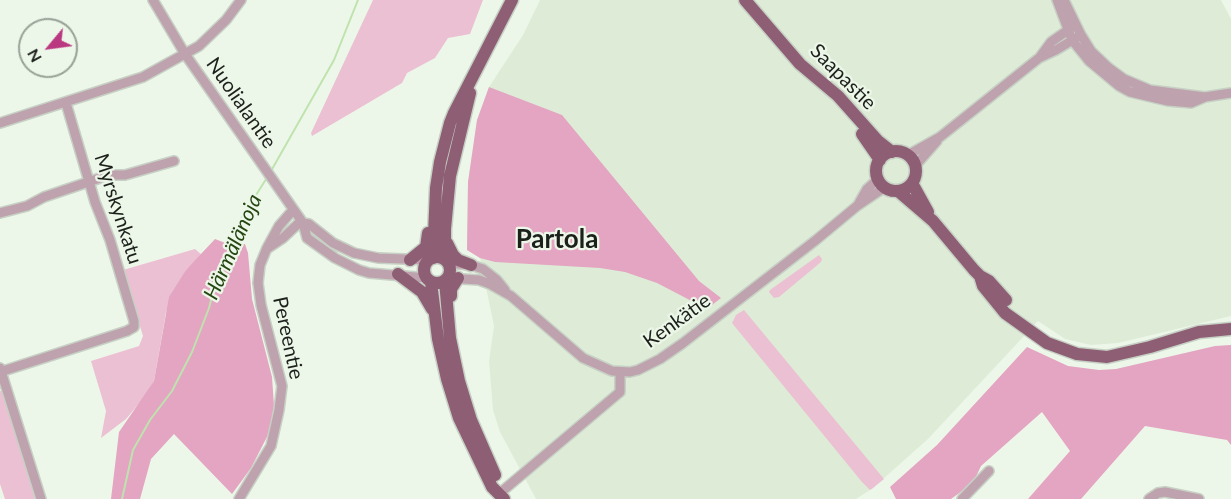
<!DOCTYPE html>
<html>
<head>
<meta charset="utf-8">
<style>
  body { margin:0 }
  #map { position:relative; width:1231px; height:499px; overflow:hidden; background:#edf7e9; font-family:Lato,sans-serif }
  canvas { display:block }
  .north { position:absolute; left:18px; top:18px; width:60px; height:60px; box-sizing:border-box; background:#edf7e9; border:2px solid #99a197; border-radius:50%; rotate:241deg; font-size:16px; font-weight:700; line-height:24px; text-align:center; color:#1c201b }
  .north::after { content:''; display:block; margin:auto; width:21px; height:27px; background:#ba3880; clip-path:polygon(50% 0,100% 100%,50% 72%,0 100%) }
</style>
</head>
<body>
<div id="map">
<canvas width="1231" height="499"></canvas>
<div class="north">N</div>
</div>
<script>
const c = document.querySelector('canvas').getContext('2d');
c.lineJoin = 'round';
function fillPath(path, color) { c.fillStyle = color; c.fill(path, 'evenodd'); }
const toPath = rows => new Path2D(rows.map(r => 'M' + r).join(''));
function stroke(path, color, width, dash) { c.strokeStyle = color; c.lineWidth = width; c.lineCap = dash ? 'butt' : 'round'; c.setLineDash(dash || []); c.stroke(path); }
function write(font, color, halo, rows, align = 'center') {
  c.font = font + ' Lato,sans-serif'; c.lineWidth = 4.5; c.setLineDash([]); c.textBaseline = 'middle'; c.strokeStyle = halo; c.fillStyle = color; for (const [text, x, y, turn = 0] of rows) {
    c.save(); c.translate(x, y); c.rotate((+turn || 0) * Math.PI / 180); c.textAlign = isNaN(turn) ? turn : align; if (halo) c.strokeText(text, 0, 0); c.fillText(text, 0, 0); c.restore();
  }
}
fillPath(toPath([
  [540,0,1221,0,1231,19,1231,316,1118,343,1091,345,1065,339,1038,321,928,439,873,488,856,499,536,499,500,432,493,410,489,361,494,326,480,258,467,250,468,182,477,120,489,87,523,35]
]), '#deecd7');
fillPath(toPath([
  [373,0,483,0,470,34,448,38,435,58,407,73,402,83,312,136,311,133],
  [195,249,202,255,186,270,166,312,154,381,146,395,126,419,101,438,106,411,91,361,139,346,143,336,123,270],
  [819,255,822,259,821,262,779,297,774,298,769,292,770,290],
  [744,310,884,479,873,488,870,490,862,482,732,323,736,315],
  [0,391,3,391,35,499,5,499,0,484]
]), '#ebc0d2');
fillPath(toPath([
  [489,87,562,115,699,281,721,298,707,309,657,283,625,272,600,268,495,262,480,258,467,250,468,182,477,120],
  [215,239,228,244,245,244,248,253,252,299,272,377,274,406,269,433,251,468,232,494,174,434,151,459,140,499,111,499,119,432,154,381,169,297,186,270],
  [1231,345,1231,445,1227,440,1145,426,1081,499,1028,499,1070,451,1042,412,981,466,973,483,951,499,896,499,890,487,937,445,1027,347,1068,366,1099,370,1116,369,1215,346]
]), '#e3a5c1');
stroke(toPath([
  [271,171,334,60,358,0],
  [122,499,133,450,150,420,172,391,192,352,209,308,216,281,238,239,241,219,268,176]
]), '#bfe3ae', 2);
const minor = toPath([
  [153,0,185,54,303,223,307,238,335,258,359,270,369,273,427,278],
  [1057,0,1072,40,1089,61,1119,86,1130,92,1168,101,1191,103,1205,97,1231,93],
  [1064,0,1081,35,1091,51,1109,68,1124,79,1150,90,1205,97],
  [1040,57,1051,42,1071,28],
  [0,123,143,77,199,46,226,20,241,0],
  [908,155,940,137,1039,58,1056,50,1081,35],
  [915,166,937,141],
  [858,205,867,189,878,179],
  [0,213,27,206,44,197,100,178,112,175,125,175,174,161],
  [303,223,309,224,333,243,354,253,378,258,429,260],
  [268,248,283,238,301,221],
  [448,263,471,265,483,269,497,280,505,290],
  [447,278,479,280,490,284,511,296,583,358,612,371,630,372,638,370,660,359,683,343,816,240,857,206,885,187],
  [0,368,41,499],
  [0,372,127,331,134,327,134,321,110,240,95,202,66,103],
  [500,493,620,392,620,373],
  [239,499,271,446,279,410,282,386,261,305,258,283,260,265,267,248,279,226,293,210],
  [962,499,989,471],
  [1149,499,1158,493,1165,492,1199,499]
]);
const major = toPath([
  [745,0,800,64,838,96,878,141,892,152],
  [862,134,880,160],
  '876 171a20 20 0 1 1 40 0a20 20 0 1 1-40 0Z',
  [912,183,928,212],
  [898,191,933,221,974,270,980,276,989,281,1006,300],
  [447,243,453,255,458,260,471,265],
  '424 270a13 13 0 1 1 26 0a13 13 0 1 1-26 0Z',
  [433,258,436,188,440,162,450,123,454,113,512,0],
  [410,260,426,247,428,233],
  [445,260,445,229,450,176,470,93],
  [398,274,422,292,432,309],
  [980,276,983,286,1005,313,1047,343,1077,354,1107,357,1150,347,1199,332,1231,329],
  [445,281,450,338,459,381,471,420,495,475],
  [431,282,438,339,447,379,459,418,492,487,504,499],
  [451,296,451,289,458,278]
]);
stroke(minor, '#c7d0c4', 12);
stroke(major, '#c7d0c4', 15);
stroke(minor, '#bea2ae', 9);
stroke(major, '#8e5f74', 12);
write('20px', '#1c201b', '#edf7e9', [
  ["Saapastie",843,77,45],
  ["Nuolialantie",241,103,55],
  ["Myrskynkatu",118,209,72],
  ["Kenkätie",677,321,-36],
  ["Pereentie",288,338,78]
]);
write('italic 21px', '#254611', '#edf7e9', [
  ["Härmälänoja",233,247,-66]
]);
write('bold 26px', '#1c201b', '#edf7e9', [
  ["Partola",557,240]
]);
</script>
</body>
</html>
